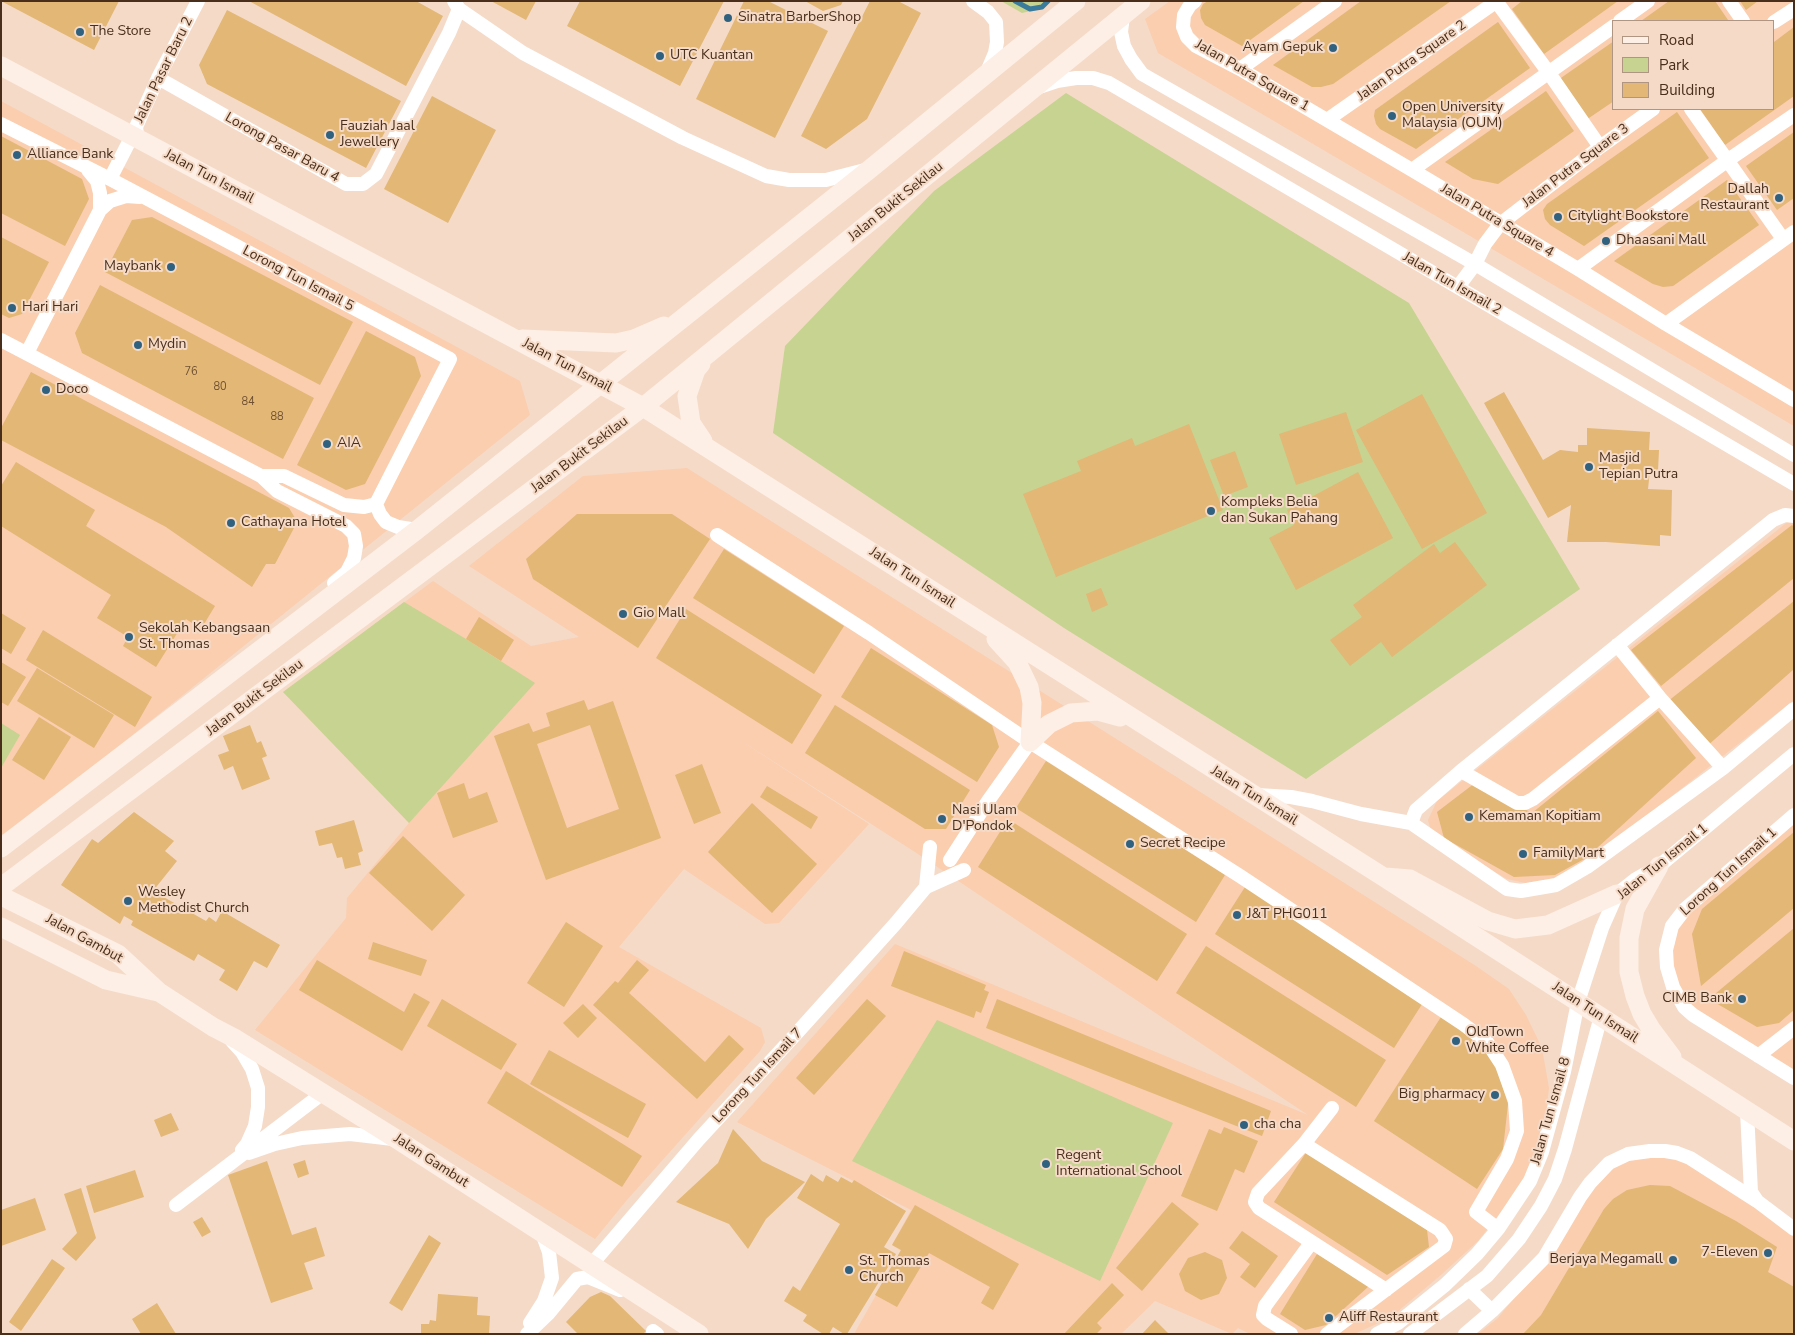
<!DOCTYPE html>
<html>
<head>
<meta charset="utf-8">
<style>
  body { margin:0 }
  #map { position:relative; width:1795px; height:1335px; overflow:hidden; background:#f5dac7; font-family:"Nunito Sans",sans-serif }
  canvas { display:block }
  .frame { position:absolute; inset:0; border:2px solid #482e1b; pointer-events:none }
  .legend { position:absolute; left:1612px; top:20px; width:162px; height:90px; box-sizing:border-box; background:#f5dac7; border:1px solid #b09582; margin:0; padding:6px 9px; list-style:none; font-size:15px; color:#482e1b }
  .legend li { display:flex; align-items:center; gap:10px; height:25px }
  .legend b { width:25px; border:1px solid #b09582 }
</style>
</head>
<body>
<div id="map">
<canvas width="1795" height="1335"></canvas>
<div class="frame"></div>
<ul class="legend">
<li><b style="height:6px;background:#fdefe5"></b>Road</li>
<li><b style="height:14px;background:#c7d391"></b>Park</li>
<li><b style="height:14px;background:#e3b775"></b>Building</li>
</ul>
</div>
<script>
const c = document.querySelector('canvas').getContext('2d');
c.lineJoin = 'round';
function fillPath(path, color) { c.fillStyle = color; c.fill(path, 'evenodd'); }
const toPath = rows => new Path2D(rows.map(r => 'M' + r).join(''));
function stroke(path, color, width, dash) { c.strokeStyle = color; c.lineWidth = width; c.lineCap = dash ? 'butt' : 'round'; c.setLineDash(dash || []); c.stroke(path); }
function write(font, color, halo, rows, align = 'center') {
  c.font = font + ' "Nunito Sans",sans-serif'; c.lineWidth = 4; c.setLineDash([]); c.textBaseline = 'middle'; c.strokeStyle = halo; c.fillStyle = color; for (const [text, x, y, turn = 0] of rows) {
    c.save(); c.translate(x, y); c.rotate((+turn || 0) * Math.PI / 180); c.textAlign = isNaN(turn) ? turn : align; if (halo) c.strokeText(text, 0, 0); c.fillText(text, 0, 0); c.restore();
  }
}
fillPath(toPath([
  [1170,1,1794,1,1794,426,1158,53,1145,19],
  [1614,21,1774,21,1774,109,1614,109],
  [1,101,520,381,530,415,183,695,14,829,1,835],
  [687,468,1476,966,1509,989,1526,1015,1542,1048,1549,1088,1545,1123,1535,1160,1512,1198,1478,1241,1442,1274,1390,1318,1354,1334,1250,1334,1238,1328,1232,1334,1155,1301,1121,1334,854,1334,901,1251,892,1245,911,1210,737,1122,895,944,1308,1115,915,852,729,733,869,824,779,923,765,924,684,869,619,947,761,1028,765,1042,760,1051,626,1201,595,1239,255,1030,346,918,347,898,409,823,283,692,433,581,531,646,579,637,469,566,583,476],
  [1790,520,1794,522,1794,700,1583,866,1557,878,1526,883,1507,879,1440,840,1431,831,1428,820,1437,801],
  [1794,814,1794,1085,1689,1017,1670,989,1668,928],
  [1639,1154,1691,1161,1794,1236,1794,1334,1478,1334,1498,1318,1544,1261,1580,1200,1610,1166]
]), '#faceaf');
fillPath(toPath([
  [1001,1,1046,1,1035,10,1022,13],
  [1066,93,1409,303,1580,589,1306,779,1064,628,773,433,785,346,934,191],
  [404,602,466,639,535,683,409,823,283,692],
  [1,723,20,735,1,768],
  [937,1020,1173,1123,1100,1281,852,1161]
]), '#c7d391');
stroke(toPath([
  [1015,1,1030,9,1042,7,1048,1]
]), '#3a7a9a', 5);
fillPath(toPath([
  [1,1,119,1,94,50],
  [249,1,416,1,443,16,406,86],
  [491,1,536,1,526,20],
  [580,1,724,1,680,86,567,26],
  [744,1,768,1,828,31,775,138,696,99],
  [805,1,843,1,841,5,823,11],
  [870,1,898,1,921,13,867,119,826,149,801,136],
  [1208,1,1304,1,1242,46,1205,25,1201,18,1200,10,1203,4],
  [1361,1,1451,1,1333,84,1321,87,1312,87,1273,65],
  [1522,1,1618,1,1544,54,1512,9],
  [1669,1,1715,1,1728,20,1725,21,1641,21],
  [1740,1,1758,1,1746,10],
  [227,10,401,101,366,168,207,84,199,65],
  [1498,22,1530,68,1416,149,1380,129,1376,124,1374,116,1375,110],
  [1794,27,1794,96,1725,145,1700,109,1774,109,1774,42],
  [1614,41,1614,101,1586,120,1558,80],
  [1546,91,1574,131,1550,148,1498,184,1473,179,1445,162],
  [432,96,496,130,448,223,384,189],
  [1677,112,1709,158,1584,246,1550,225,1545,219,1543,210,1547,204],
  [1794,132,1794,198,1777,210,1746,166],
  [1,136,82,179,89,199,65,246,1,213],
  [1727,180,1759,225,1673,286,1663,287,1653,284,1614,261],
  [152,217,353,322,320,385,105,272,132,220],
  [1,237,49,262,22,314,9,318,1,314],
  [100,285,314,398,283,459,82,353,75,333],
  [366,331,415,357,421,376,365,484,346,490,297,465],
  [31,372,289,508,295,518,294,528,275,564,266,564,252,587,166,527,1,440,1,428],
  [1504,392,1543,460,1560,450,1578,452,1578,445,1587,445,1587,428,1650,432,1649,450,1659,450,1658,471,1650,470,1648,489,1672,490,1671,536,1660,535,1660,546,1606,542,1567,542,1571,505,1548,518,1484,403],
  [1422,394,1487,513,1422,549,1356,430],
  [1346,412,1363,462,1296,485,1279,434],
  [1189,424,1223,510,1056,577,1023,494,1081,471,1077,461,1132,438,1135,446],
  [1235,451,1248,487,1224,496,1210,460],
  [16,462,95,510,86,526,215,606,201,629,186,619,156,667,123,646,128,637,97,618,111,595,1,526,1,486],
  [1358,472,1393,538,1296,590,1269,538,1294,525,1287,510],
  [577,514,672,514,710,539,638,648,533,579,526,559],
  [1792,525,1794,527,1794,578,1661,686,1631,650],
  [1455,542,1487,585,1392,657,1381,642,1350,666,1330,640,1362,617,1353,605,1434,544,1440,553],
  [724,549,844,626,814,674,693,598],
  [1101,588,1108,605,1092,612,1086,594],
  [1794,601,1794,669,1706,747,1667,702],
  [686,609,822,695,792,744,656,658],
  [1,613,26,628,11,654,1,648],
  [479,617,514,640,501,661,466,639],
  [43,630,152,697,135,727,26,660],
  [871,648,992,725,999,747,977,782,841,697],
  [1,662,26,677,8,706,1,702],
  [37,668,114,715,94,748,17,701],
  [584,700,588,710,613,701,661,838,546,880,494,736,529,723,533,732,550,726,546,713],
  [590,725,619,809,567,828,537,744],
  [835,705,970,790,946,829,925,829,805,753],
  [1658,711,1696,758,1586,858,1555,875,1514,877,1444,838,1437,812,1475,783,1532,813],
  [39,717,71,737,44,780,12,760],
  [250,725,257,743,261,741,267,756,262,758,270,779,242,790,233,766,224,770,218,755,229,751,223,736],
  [1046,761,1225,875,1196,922,1016,808],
  [702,764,721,813,694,824,675,775],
  [464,783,469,799,487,792,498,822,453,838,437,793],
  [767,786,818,817,811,829,760,797],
  [752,803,817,864,772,913,708,852],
  [134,812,174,841,165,851,177,861,153,891,206,921,209,917,216,922,222,911,280,945,267,968,254,961,237,991,219,980,225,970,198,954,194,961,131,925,133,921,124,916,120,924,61,885,92,839,98,843],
  [1008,819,1187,934,1157,981,978,867],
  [354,820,363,851,358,853,361,865,345,869,342,857,337,858,332,843,319,846,315,831],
  [1794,832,1794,908,1701,986,1692,934,1702,909],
  [403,836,465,895,432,931,369,873],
  [1245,887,1424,1001,1394,1048,1215,934],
  [566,922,603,946,564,1007,527,983],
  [1794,928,1794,1010,1779,1023,1757,1027,1709,999],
  [373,942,427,960,421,976,368,959],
  [1206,946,1386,1060,1356,1107,1176,993],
  [904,951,986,985,984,990,989,992,981,1013,976,1011,974,1018,891,986],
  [317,960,404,1012,414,993,430,1002,402,1051,299,990],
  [637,960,649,970,629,993,705,1062,729,1035,744,1049,697,1099,593,1005,615,981,618,983],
  [442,999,517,1044,501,1070,427,1026],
  [867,999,886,1016,814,1095,796,1078],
  [997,999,1271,1111,1262,1136,986,1028],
  [583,1004,597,1018,578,1038,563,1023],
  [1441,1017,1479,1041,1497,1069,1508,1104,1503,1149,1477,1189,1374,1121],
  [549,1050,646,1104,628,1138,530,1084],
  [506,1071,642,1156,622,1187,487,1103],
  [171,1113,179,1130,161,1137,154,1120],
  [1224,1127,1258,1141,1244,1173,1235,1169,1217,1211,1181,1196,1209,1129,1221,1134],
  [733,1129,762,1161,805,1182,766,1219,748,1249,729,1224,676,1202,718,1163],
  [1307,1151,1427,1230,1429,1247,1387,1275,1274,1202],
  [305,1160,309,1174,298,1178,293,1164],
  [267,1161,292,1235,316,1227,325,1256,304,1263,313,1289,271,1303,228,1175],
  [135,1170,144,1197,94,1213,86,1186],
  [811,1174,823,1182,826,1175,838,1182,841,1177,852,1183,854,1180,906,1211,884,1247,896,1254,847,1334,844,1334,833,1327,829,1334,823,1334,803,1321,807,1315,784,1301,793,1286,800,1291,840,1224,797,1198],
  [1650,1185,1670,1186,1736,1221,1777,1247,1768,1272,1794,1287,1794,1334,1523,1334,1541,1315,1604,1209,1613,1199,1627,1190],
  [81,1188,96,1238,76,1261,62,1249,77,1233,64,1194],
  [35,1198,46,1230,1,1246,1,1210],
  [1172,1202,1199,1224,1142,1291,1116,1268],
  [915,1205,1019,1264,993,1310,981,1303,990,1287,929,1253,897,1307,875,1295,901,1250,892,1245],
  [202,1217,211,1232,202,1237,193,1222],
  [1242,1231,1278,1256,1255,1288,1240,1277,1250,1264,1229,1248],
  [429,1235,441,1243,402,1311,389,1303],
  [1205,1252,1222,1260,1227,1278,1219,1294,1201,1300,1185,1291,1179,1274,1188,1258],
  [1317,1254,1369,1286,1326,1325,1305,1330,1280,1314],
  [52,1259,65,1268,21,1331,9,1322],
  [1112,1283,1124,1295,1097,1323,1102,1328,1096,1334,1064,1334],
  [601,1292,610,1296,646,1331,643,1334,578,1334,566,1322,590,1297],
  [438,1294,478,1297,477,1315,490,1316,489,1334,421,1334,421,1324,429,1324,430,1320,436,1321],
  [157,1303,160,1308,176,1334,141,1334,132,1319],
  [1155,1320,1169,1334,1142,1334]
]), '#e3b775');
stroke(toPath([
  [454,1,459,9,523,53,683,138,766,176,789,180,826,180,865,170],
  [973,1,988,12,996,22,997,42,995,53,987,72],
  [1195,1,1190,5,1184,15,1183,27,1187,37,1196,46,1240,69,1412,170,1578,269,1666,324,1794,400],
  [1496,1,1549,73,1600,147],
  [1729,1,1743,21],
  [1123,16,1121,32,1124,46,1131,59,1142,74,1475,264,1794,455],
  [1620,21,1648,1],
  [1774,22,1794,9],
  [1240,69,1335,1],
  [158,78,346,184,363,184,376,174,449,33,459,9],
  [1039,87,1057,81,1076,78,1093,78,1109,83,1794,484],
  [1691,109,1783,239],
  [1327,120,1497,1],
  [1,124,110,179,450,359,376,504,364,507,344,505,284,476,261,476],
  [140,140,137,134,136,127,158,78,198,1],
  [88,170,97,181,100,193,100,210],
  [1412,170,1614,26],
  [110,179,132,136],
  [1578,269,1728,160,1794,115],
  [1458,287,1475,264,1485,244,1500,224,1600,147,1653,109],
  [1666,324,1794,232],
  [1,340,261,476,277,491,346,526,354,534,356,546,354,558,347,572,334,583],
  [27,353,100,210,110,201,126,196,140,197],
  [376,504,380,514,386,522,398,527,417,530],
  [717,535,869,633,1030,742,1240,876,1463,1024,1487,1042,1502,1065,1515,1101,1517,1131,1507,1159,1476,1212,1498,1229],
  [1617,645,1660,698,1723,768],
  [1461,771,1517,803,1525,803,1533,799,1660,698],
  [1257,795,1291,797,1312,801,1361,814,1411,823,1507,889,1521,891,1556,885,1587,867,1723,768,1794,709],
  [1794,815,1685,909,1672,926,1666,950,1667,967,1673,987,1684,1007,1693,1015,1794,1078],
  [1411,823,1416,810,1461,771,1773,520,1785,515,1794,516],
  [950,860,988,801,1030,742],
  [926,887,930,847],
  [232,1041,242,1052,252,1069,258,1088,258,1107,255,1126,247,1144,242,1150],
  [1758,1056,1794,1028],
  [1332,1108,1304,1144,1258,1193,1255,1202,1259,1208,1386,1290],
  [1747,1111,1751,1192,1757,1201],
  [1304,1144,1440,1230,1446,1239,1444,1246,1327,1334],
  [249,1153,275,1144,302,1138,350,1134,393,1139],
  [176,1205,323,1093],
  [591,1265,699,1139,795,1035,896,923,926,887,964,870],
  [1469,1289,1492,1311],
  [530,1323,544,1301,552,1278,549,1252,542,1233],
  [653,1331,657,1334],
  [527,1334,548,1314,577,1279,588,1277,620,1290],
  [1291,1334,1267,1319,1263,1315,1265,1306,1311,1243],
  [1377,1334,1398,1323,1445,1285,1477,1254,1498,1229,1530,1181,1542,1152,1564,1072,1578,1002,1602,928,1617,894,1636,879,1659,866,1794,754],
  [1410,1334,1487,1276,1519,1239,1541,1206,1555,1179,1565,1149,1601,1016],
  [1465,1334,1492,1311,1544,1258,1580,1197,1590,1183,1609,1163,1628,1154,1650,1151,1665,1151,1677,1153,1690,1158,1757,1201,1794,1229]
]), '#fff', 14);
stroke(toPath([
  [1,66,643,407,1382,876,1794,1141],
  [522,339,616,343,634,339,664,326],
  [701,364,696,370,687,396,691,423,703,441],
  [996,639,1017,662,1029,687,1032,703,1030,742],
  [1030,742,1049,724,1071,713,1098,711,1120,717],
  [1,848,417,530,870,169,1076,1],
  [1659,866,1635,909,1629,938,1629,972,1635,996,1642,1014,1651,1029,1672,1057],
  [1385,877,1410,879,1488,921,1515,929,1548,925,1617,894],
  [1,887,643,407,1141,1],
  [1,896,118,954,159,992,213,1027,236,1039,398,1140,699,1334],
  [1,927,106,980,158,992]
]), '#fdefe5', 19);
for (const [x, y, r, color] of [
  [728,18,5,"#30627f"],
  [80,32,5,"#30627f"],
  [1333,48,5,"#30627f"],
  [660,56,5,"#30627f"],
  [1392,116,5,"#30627f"],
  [330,135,5,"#30627f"],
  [17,155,5,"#30627f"],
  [1779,198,5,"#30627f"],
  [1558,217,5,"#30627f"],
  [1606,241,5,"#30627f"],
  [171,267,5,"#30627f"],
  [12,308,5,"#30627f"],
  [138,345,5,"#30627f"],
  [46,390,5,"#30627f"],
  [327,444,5,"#30627f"],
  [1589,467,5,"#30627f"],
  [1211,511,5,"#30627f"],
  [231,523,5,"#30627f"],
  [623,614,5,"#30627f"],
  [129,637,5,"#30627f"],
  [1469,817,5,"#30627f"],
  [942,819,5,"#30627f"],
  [1130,844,5,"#30627f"],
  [1523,854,5,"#30627f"],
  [128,901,5,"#30627f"],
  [1237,915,5,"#30627f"],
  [1742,999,5,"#30627f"],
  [1456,1041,5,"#30627f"],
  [1495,1095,5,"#30627f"],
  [1244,1125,5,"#30627f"],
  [1046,1164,5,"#30627f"],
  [1768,1253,5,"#30627f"],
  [1673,1260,5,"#30627f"],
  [849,1270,5,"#30627f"],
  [1329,1318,5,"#30627f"]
]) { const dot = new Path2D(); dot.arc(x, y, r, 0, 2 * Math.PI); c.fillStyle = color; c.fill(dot); stroke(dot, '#f5dac7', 2); }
write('11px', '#6f5032', null, [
  ["76",191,372],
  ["80",220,387],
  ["84",248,402],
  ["88",277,417]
]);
write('14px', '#482e1b', '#f5dac7', [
  ["Sinatra BarberShop",738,18],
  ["The Store",90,32],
  ["Ayam Gepuk",1323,48,"right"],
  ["UTC Kuantan",670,56],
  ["Open University",1402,108],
  ["Malaysia (OUM)",1402,124],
  ["Fauziah Jaal",340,127],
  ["Jewellery",340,143],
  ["Alliance Bank",27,155],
  ["Dallah",1769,190,"right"],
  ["Restaurant",1769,206,"right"],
  ["Citylight Bookstore",1568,217],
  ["Dhaasani Mall",1616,241],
  ["Maybank",161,267,"right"],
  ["Hari Hari",22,308],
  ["Mydin",148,345],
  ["Doco",56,390],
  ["AIA",337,444],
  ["Masjid",1599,459],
  ["Tepian Putra",1599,475],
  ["Kompleks Belia",1221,503],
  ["dan Sukan Pahang",1221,519],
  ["Cathayana Hotel",241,523],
  ["Gio Mall",633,614],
  ["Sekolah Kebangsaan",139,629],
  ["St. Thomas",139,645],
  ["Nasi Ulam",952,811],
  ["D'Pondok",952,827],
  ["Kemaman Kopitiam",1479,817],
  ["Secret Recipe",1140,844],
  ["FamilyMart",1533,854],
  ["Wesley",138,893],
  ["Methodist Church",138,909],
  ["J&T PHG011",1247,915],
  ["CIMB Bank",1732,999,"right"],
  ["OldTown",1466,1033],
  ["White Coffee",1466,1049],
  ["Big pharmacy",1485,1095,"right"],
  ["cha cha",1254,1125],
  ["Regent",1056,1156],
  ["International School",1056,1172],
  ["7-Eleven",1758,1253,"right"],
  ["Berjaya Megamall",1663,1260,"right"],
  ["St. Thomas",859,1262],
  ["Church",859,1278],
  ["Aliff Restaurant",1339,1318]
], 'left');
write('14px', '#482e1b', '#f5dac7', [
  ["Jalan Putra Square 2",1412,61,-35],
  ["Jalan Pasar Baru 2",164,70,-64],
  ["Jalan Putra Square 1",1252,76,30],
  ["Lorong Pasar Baru 4",282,148,29],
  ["Jalan Putra Square 3",1576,166,-37],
  ["Jalan Tun Ismail",209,177,28],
  ["Jalan Bukit Sekilau",896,202,-39],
  ["Jalan Putra Square 4",1497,221,31],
  ["Lorong Tun Ismail 5",298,279,28],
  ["Jalan Tun Ismail 2",1452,284,30],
  ["Jalan Tun Ismail",567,366,28],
  ["Jalan Bukit Sekilau",580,455,-37],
  ["Jalan Tun Ismail",912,578,33],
  ["Jalan Bukit Sekilau",255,698,-37],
  ["Jalan Tun Ismail",1254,796,32],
  ["Jalan Tun Ismail 1",1663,862,-39],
  ["Lorong Tun Ismail 1",1729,872,-42],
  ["Jalan Gambut",84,939,29],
  ["Jalan Tun Ismail",1595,1013,33],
  ["Lorong Tun Ismail 7",758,1076,-47],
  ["Jalan Tun Ismail 8",1551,1111,-74],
  ["Jalan Gambut",431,1161,33]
]);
</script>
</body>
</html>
